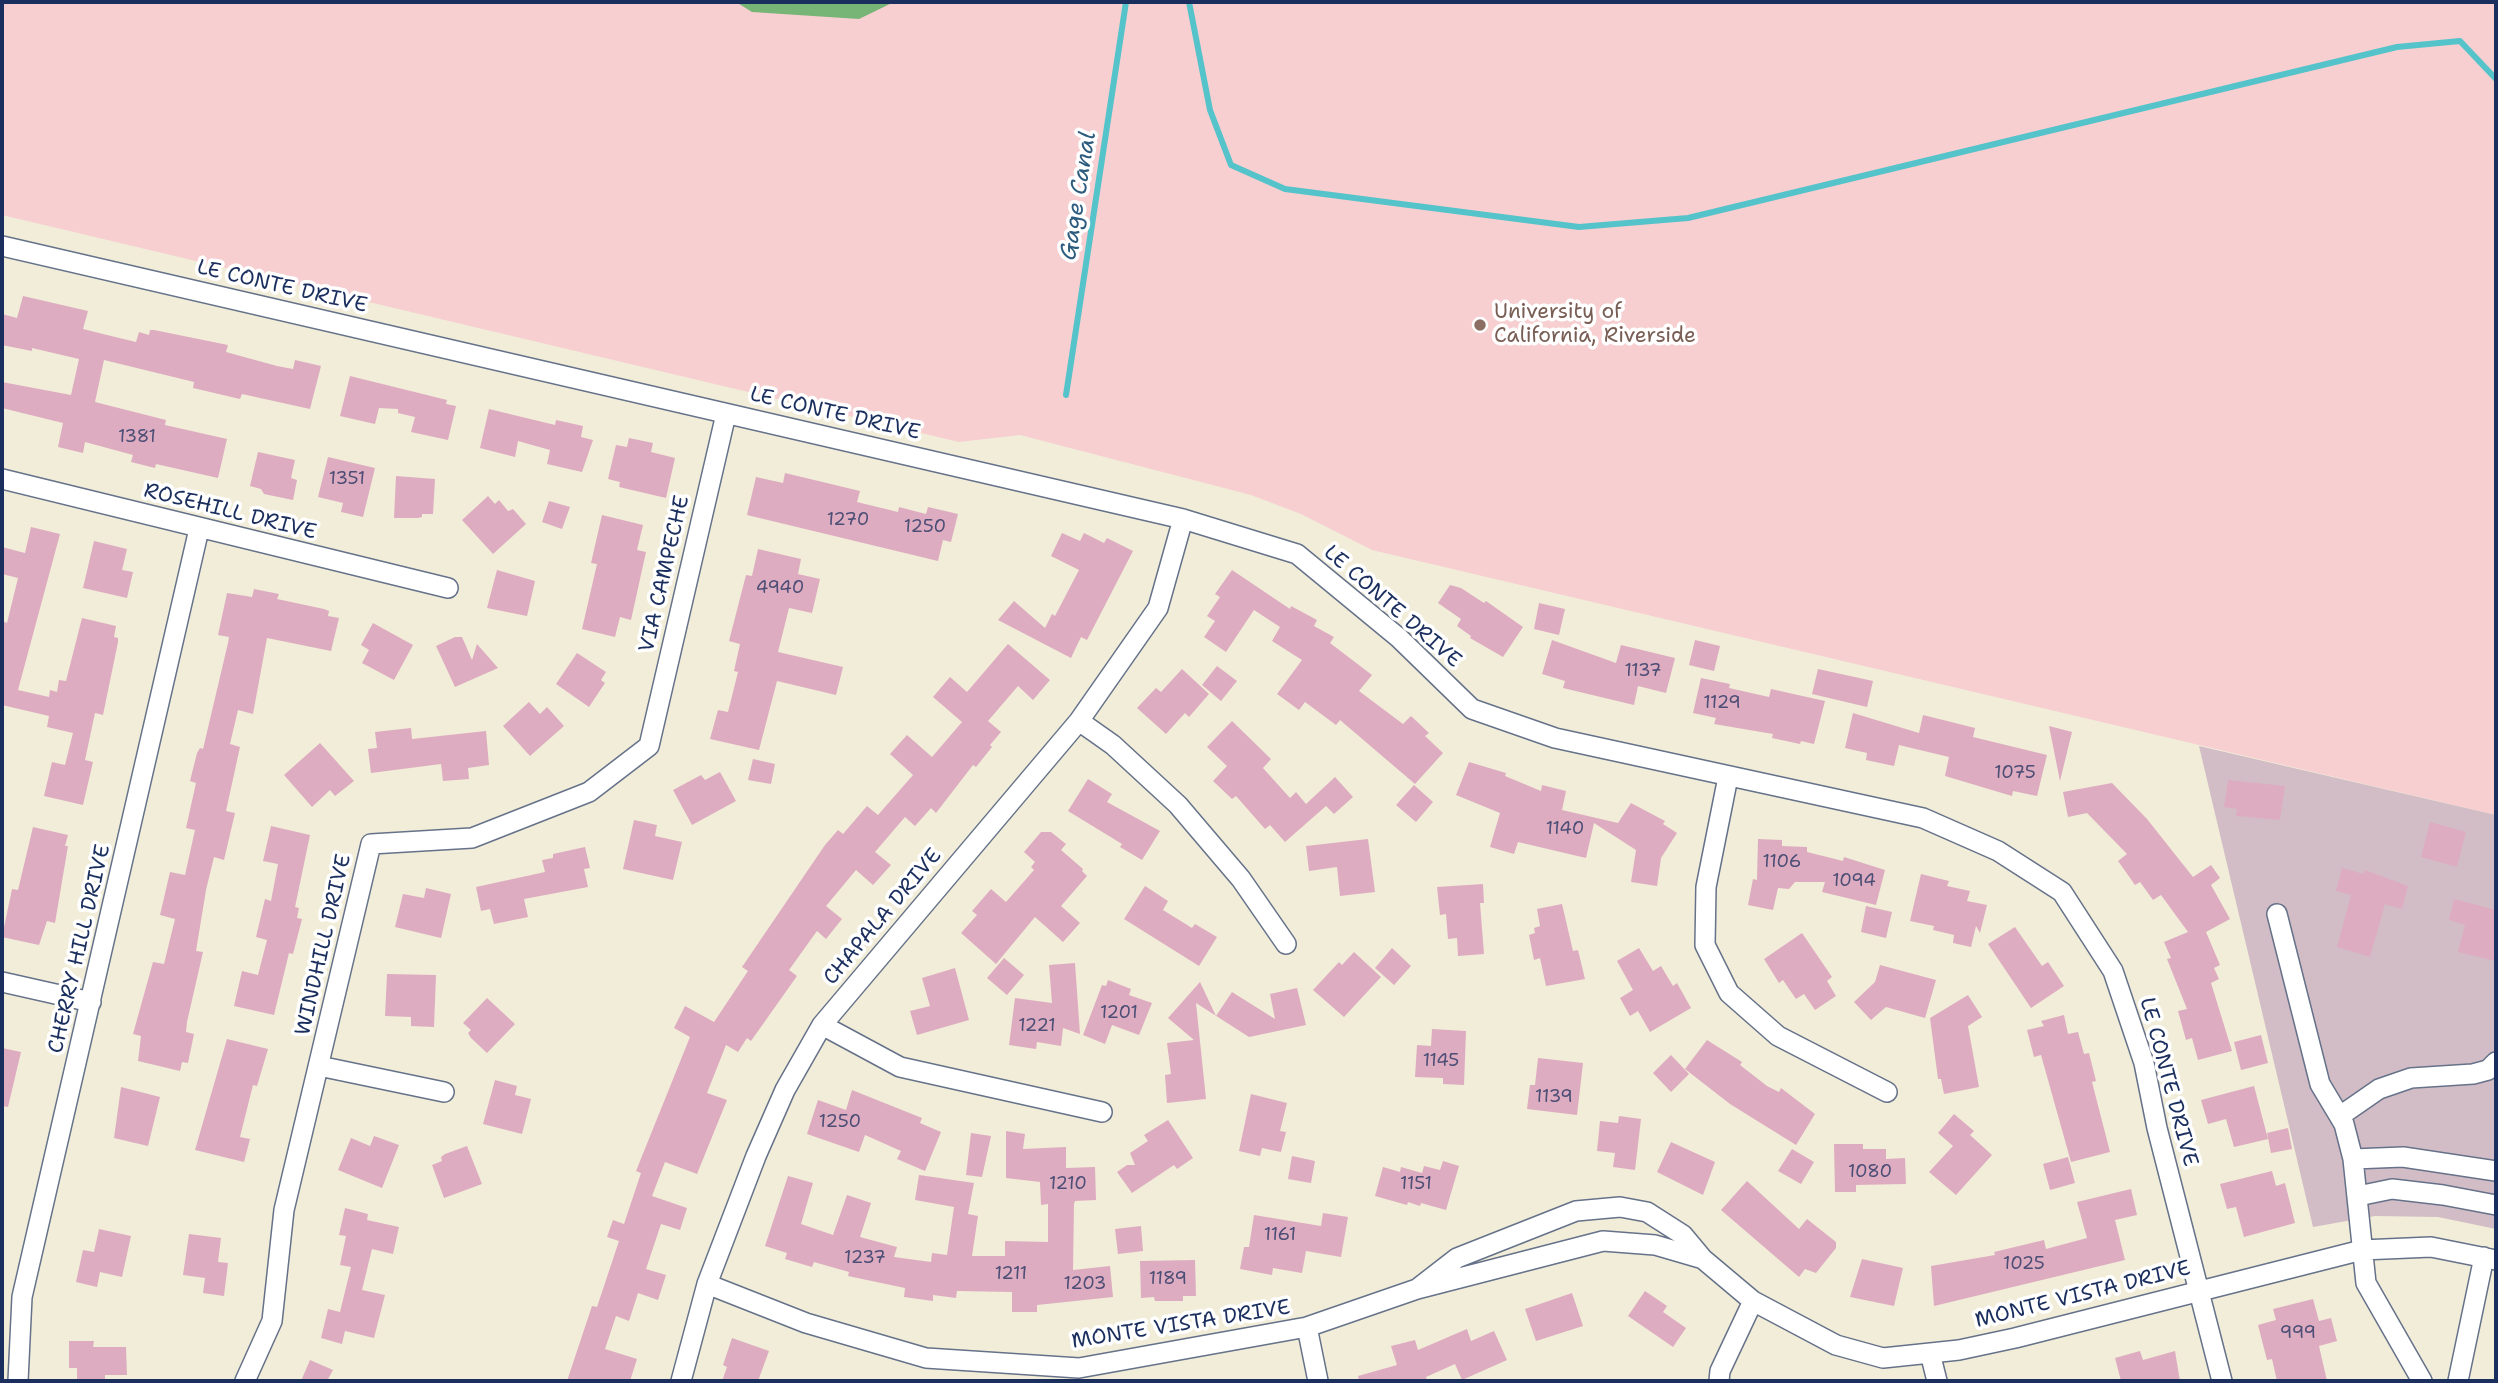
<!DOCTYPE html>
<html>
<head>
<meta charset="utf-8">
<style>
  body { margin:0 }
  #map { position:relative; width:2498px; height:1383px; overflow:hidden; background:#f1edd9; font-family:"Shantell Sans",sans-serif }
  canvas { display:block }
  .frame { position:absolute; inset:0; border:4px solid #1b2f5e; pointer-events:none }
</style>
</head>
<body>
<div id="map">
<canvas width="2498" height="1383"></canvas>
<div class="frame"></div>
</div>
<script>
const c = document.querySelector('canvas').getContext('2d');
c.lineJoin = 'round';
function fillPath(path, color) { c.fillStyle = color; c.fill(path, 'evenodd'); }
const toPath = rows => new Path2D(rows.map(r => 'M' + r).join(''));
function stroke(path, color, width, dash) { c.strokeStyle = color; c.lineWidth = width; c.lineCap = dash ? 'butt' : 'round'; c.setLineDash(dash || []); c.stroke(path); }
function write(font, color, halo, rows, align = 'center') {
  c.font = font + ' "Shantell Sans",sans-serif'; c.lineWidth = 7; c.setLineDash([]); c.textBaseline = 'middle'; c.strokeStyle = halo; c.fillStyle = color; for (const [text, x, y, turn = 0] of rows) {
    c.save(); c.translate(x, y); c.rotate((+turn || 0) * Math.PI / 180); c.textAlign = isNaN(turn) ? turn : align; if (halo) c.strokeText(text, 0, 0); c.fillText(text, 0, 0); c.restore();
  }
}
fillPath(toPath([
  [2,2,2496,2,2496,815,1372,550,1301,514,1251,495,1020,435,959,442,2,215]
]), '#f7cfd1');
fillPath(toPath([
  [2199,746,2496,815,2496,1229,2438,1217,2375,1216,2313,1227]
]), '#d2bdc6');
fillPath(toPath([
  [736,2,894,2,859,19,752,12]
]), '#76b576');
stroke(toPath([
  [1189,2,1210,110,1231,165,1285,189,1579,227,1688,218,2397,47,2460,41,2496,79],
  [1066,395,1126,2]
]), '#55c3ca', 6);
fillPath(toPath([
  [23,296,88,311,83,329,107,335,136,342,139,332,149,335,150,330,154,330,228,345,226,352,277,366,293,369,295,360,321,366,310,409,242,394,240,399,193,388,194,382,104,360,95,402,166,420,165,425,227,439,218,478,156,464,155,468,131,462,133,455,85,442,83,453,58,447,63,423,2,408,2,382,71,395,79,359,32,348,32,351,2,345,2,314,17,318],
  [350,376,447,400,446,404,456,406,448,440,411,432,415,417,398,413,398,409,379,408,375,424,340,416],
  [489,409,555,425,556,420,583,426,581,437,593,440,582,472,547,464,550,450,518,441,515,457,480,448],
  [629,438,653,443,651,452,675,458,666,498,619,487,620,482,608,479,616,445,627,447],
  [258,452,295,460,291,478,297,480,293,500,264,494,261,489,250,486],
  [328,457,375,468,363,517,341,512,343,503,318,497],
  [785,473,860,491,857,502,898,512,899,507,926,514,928,507,958,514,951,542,943,540,938,561,747,515,756,477,783,483],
  [396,476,435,479,433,514,422,514,422,517,418,518,394,518],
  [488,496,495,504,499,500,508,511,513,509,526,524,493,554,462,520],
  [549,501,570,507,562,529,542,522],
  [602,515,643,525,637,550,646,552,631,620,620,617,615,637,582,629,597,564,591,563],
  [31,527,60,534,18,690,49,697,50,690,57,692,59,680,66,681,82,618,116,626,114,637,118,638,118,642,103,715,95,713,85,760,93,762,83,805,44,796,52,762,65,765,73,733,47,727,49,716,2,705,2,621,7,623,18,578,2,574,2,547,25,553],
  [1062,533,1080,541,1084,533,1104,543,1107,538,1133,551,1087,640,1081,637,1071,658,998,620,1014,601,1045,628,1052,614,1055,616,1079,570,1051,556],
  [94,541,127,549,122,570,133,572,127,598,83,588],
  [758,549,801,559,798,574,820,579,812,613,789,608,778,652,843,667,836,695,777,681,759,750,710,739,718,710,728,712,738,672,734,671,740,644,729,641,746,575,752,576],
  [497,570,535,581,527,616,487,608],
  [1232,570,1290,609,1291,606,1317,620,1314,626,1334,637,1330,643,1372,675,1359,691,1403,724,1411,716,1429,733,1425,736,1443,753,1415,784,1340,720,1336,725,1305,702,1299,710,1277,694,1302,660,1272,641,1280,627,1254,610,1226,652,1204,637,1215,621,1207,616,1220,597,1215,594],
  [1450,585,1461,588,1484,603,1486,601,1523,627,1503,657,1470,638,1471,636,1457,626,1461,619,1438,603],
  [254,589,279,594,277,599,324,609,329,611,328,616,339,618,331,651,267,638,253,714,238,710,230,744,240,747,226,811,235,813,224,860,214,857,206,890,196,951,203,952,187,1022,186,1032,194,1034,188,1063,182,1062,180,1071,138,1061,141,1036,133,1034,153,962,164,964,175,919,160,915,170,872,185,875,195,830,186,828,196,783,190,781,197,753,200,748,203,749,228,643,229,637,218,635,227,593,252,597],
  [1539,603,1565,609,1559,635,1534,629],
  [373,623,413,645,394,680,362,663,369,650,361,645],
  [455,637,462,637,472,660,477,644,498,668,455,687,436,646],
  [1552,640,1616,663,1621,645,1675,658,1666,693,1638,686,1634,705,1563,688,1565,681,1542,674],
  [1695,640,1720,646,1714,671,1689,665],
  [1008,644,1050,680,1033,700,1018,686,988,721,1001,732,990,745,992,747,976,767,973,765,936,813,931,808,915,826,905,817,875,852,891,865,873,885,856,870,826,906,842,919,826,939,817,931,789,970,797,976,751,1041,747,1038,738,1052,726,1045,707,1093,727,1100,697,1174,665,1162,652,1196,687,1208,680,1230,661,1224,646,1269,666,1275,658,1300,638,1293,629,1321,616,1316,605,1349,637,1359,630,1381,567,1381,592,1306,597,1307,619,1241,607,1237,613,1220,624,1224,641,1173,636,1171,690,1037,674,1028,685,1006,714,1022,748,971,742,967,825,845,838,830,843,834,867,806,878,815,913,775,890,754,907,735,932,757,962,722,933,697,950,677,967,692],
  [577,653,606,672,601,680,605,683,589,707,556,684],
  [1217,666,1237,681,1221,701,1202,685],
  [1182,669,1209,694,1189,717,1185,713,1166,734,1137,708,1156,688,1161,692],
  [1818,669,1873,681,1867,707,1812,694],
  [1701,678,1730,684,1729,688,1769,697,1771,689,1825,701,1814,744,1801,741,1800,744,1772,738,1773,734,1714,724,1716,718,1693,713],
  [529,702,540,714,547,707,564,726,530,756,503,726],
  [1853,713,1919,733,1923,715,1975,728,1973,737,2047,755,2037,796,2013,791,2012,796,1945,776,1949,757,1899,745,1894,766,1866,760,1867,753,1845,748],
  [1232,721,1271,759,1263,768,1290,798,1296,792,1306,804,1335,777,1353,797,1334,814,1326,806,1285,842,1270,825,1265,829,1236,796,1232,799,1213,781,1227,766,1207,747],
  [2049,726,2072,732,2060,781],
  [411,728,412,739,486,731,489,765,468,768,469,779,443,781,441,764,371,773,368,749,377,748,375,732],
  [320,743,354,781,335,796,330,790,312,807,284,775],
  [753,759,775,764,771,784,748,780],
  [1469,762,1506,773,1505,776,1541,791,1542,785,1566,791,1562,810,1618,823,1631,803,1665,821,1663,824,1677,833,1661,858,1657,886,1631,882,1636,850,1594,823,1586,858,1518,842,1514,854,1490,847,1500,813,1456,795],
  [720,772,736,801,692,825,673,790,701,775,705,780],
  [1088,779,1112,794,1107,802,1160,831,1142,860,1120,847,1122,844,1068,811],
  [2228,780,2285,786,2280,820,2236,816,2237,809,2224,807],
  [2112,783,2147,819,2193,877,2211,865,2220,878,2211,885,2230,919,2206,932,2220,965,2214,968,2219,979,2211,983,2232,1051,2198,1060,2192,1038,2186,1040,2178,1011,2187,1009,2167,959,2171,958,2164,942,2188,932,2161,895,2153,900,2140,882,2135,885,2118,861,2127,854,2087,813,2068,817,2063,792],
  [1414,785,1433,802,1416,822,1396,805],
  [634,820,657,825,655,836,682,842,673,880,623,869],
  [2430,822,2466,832,2457,867,2421,857],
  [271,826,310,835,295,907,299,908,297,918,302,919,293,954,289,953,274,1015,234,1006,242,971,258,975,267,940,256,937,265,899,271,901,278,864,263,861],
  [33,827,68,835,65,846,68,846,55,923,47,921,39,945,2,937,12,889,18,890],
  [1041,832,1051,832,1066,844,1061,850,1083,869,1082,871,1087,876,1061,906,1080,923,1063,942,1035,917,996,964,961,933,977,915,972,911,991,889,1006,902,1034,870,1031,867,1035,862,1024,852],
  [1368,839,1375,892,1340,896,1337,867,1309,871,1306,846],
  [1758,839,1782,840,1782,846,1807,847,1807,852,1843,861,1844,857,1885,870,1876,905,1822,892,1825,882,1795,882,1789,889,1778,888,1773,910,1748,905,1753,879,1757,880],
  [585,847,590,868,584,869,588,887,524,899,528,917,494,924,490,909,481,911,476,887,545,872,542,860,553,858,553,854],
  [2342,868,2364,874,2365,870,2408,886,2402,909,2385,904,2370,957,2337,947,2351,895,2336,891],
  [1921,874,1949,881,1947,886,1970,891,1967,901,1987,905,1980,933,1976,926,1971,947,1953,943,1954,935,1933,930,1934,926,1910,921],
  [1483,884,1484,903,1480,903,1484,954,1458,956,1457,938,1448,939,1446,914,1440,915,1437,887],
  [1145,886,1168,901,1163,910,1192,928,1195,924,1217,937,1199,966,1124,919],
  [426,888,451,894,441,938,395,927,403,894,424,898],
  [2454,899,2496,910,2496,961,2458,952,2465,925,2449,920],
  [1562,904,1573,951,1578,950,1585,979,1546,986,1540,958,1534,960,1529,935,1535,933,1534,928,1540,926,1537,909],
  [1866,906,1892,912,1886,938,1861,932],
  [2015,927,2042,966,2048,962,2064,986,2031,1008,1988,944],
  [1802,933,1832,977,1827,981,1836,996,1815,1010,1804,994,1796,999,1783,980,1779,983,1764,959],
  [1392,948,1411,966,1394,985,1375,968],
  [1639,948,1653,971,1661,966,1673,986,1677,983,1691,1008,1650,1032,1638,1011,1630,1016,1620,998,1633,990,1617,961],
  [1354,952,1381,977,1344,1017,1313,990,1339,962,1342,965],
  [1004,958,1024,975,1007,995,987,978],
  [1075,963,1080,1034,1063,1028,1061,1046,1037,1042,1036,1049,1009,1045,1015,998,1052,1003,1049,965],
  [1880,965,1936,980,1925,1018,1886,1007,1871,1020,1854,1002,1875,982],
  [955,968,969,1020,917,1035,910,1011,930,1006,922,978],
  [387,974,436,975,434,1027,411,1026,411,1017,385,1016],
  [1108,980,1131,989,1129,995,1152,1003,1139,1035,1112,1025,1105,1044,1083,1035,1102,985,1106,986],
  [1200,982,1216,1016,1232,992,1275,1019,1270,994,1297,988,1306,1025,1249,1037,1196,1003,1206,1099,1167,1103,1165,1075,1171,1074,1167,1043,1194,1040,1168,1018],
  [1968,995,1982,1017,1968,1026,1979,1087,1944,1094,1941,1079,1938,1079,1930,1018],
  [487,998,515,1024,487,1053,471,1038,468,1033,471,1030,463,1023],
  [2064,1015,2068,1034,2078,1032,2084,1054,2089,1053,2096,1081,2092,1082,2110,1152,2071,1162,2041,1055,2034,1057,2027,1030,2044,1026,2041,1021],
  [1432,1029,1466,1031,1464,1085,1443,1084,1443,1078,1415,1077,1417,1045,1431,1046],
  [2261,1035,2268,1063,2241,1070,2234,1042],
  [227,1039,268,1049,257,1086,253,1085,240,1137,250,1139,244,1162,195,1150],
  [1707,1040,1742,1062,1740,1065,1767,1086,1779,1092,1781,1088,1815,1114,1796,1145,1730,1104,1685,1069],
  [2,1048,21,1052,8,1107,2,1106],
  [1671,1055,1689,1074,1671,1092,1653,1073],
  [1538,1058,1583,1063,1577,1115,1527,1109,1530,1085,1535,1085],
  [495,1080,517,1086,515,1095,531,1099,522,1134,483,1124],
  [2254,1086,2268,1139,2234,1147,2226,1119,2208,1124,2201,1100],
  [121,1087,160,1097,148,1146,114,1138],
  [852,1090,922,1118,920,1123,941,1132,925,1171,897,1159,901,1151,865,1135,859,1152,807,1134,818,1100,846,1110],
  [1251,1094,1287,1103,1280,1131,1286,1132,1281,1152,1262,1148,1260,1156,1239,1151],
  [1954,1114,1974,1131,1970,1135,1992,1155,1956,1195,1929,1172,1953,1146,1938,1133],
  [1619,1116,1641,1119,1635,1170,1613,1167,1615,1153,1597,1151,1600,1121,1618,1123],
  [1168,1120,1193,1158,1177,1169,1174,1165,1132,1193,1117,1172,1127,1165,1135,1165,1130,1153,1148,1141,1144,1135],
  [2288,1128,2292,1149,2271,1153,2267,1133],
  [1006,1131,1025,1134,1023,1149,1066,1147,1066,1168,1095,1167,1096,1200,1075,1201,1074,1204,1073,1270,1110,1266,1113,1297,1037,1305,1037,1312,1012,1312,1012,1292,957,1291,956,1298,933,1295,933,1301,904,1297,905,1288,848,1276,849,1272,814,1262,812,1267,785,1259,787,1253,765,1246,788,1176,813,1183,801,1224,833,1235,847,1195,871,1203,860,1237,897,1247,894,1257,931,1262,932,1253,947,1255,954,1207,915,1200,919,1175,974,1183,968,1214,978,1216,972,1256,1005,1256,1005,1241,1048,1242,1048,1204,1041,1205,1040,1182,1006,1178],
  [971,1133,991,1136,982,1177,966,1175],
  [374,1136,399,1145,382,1188,338,1170,351,1138,370,1146],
  [1671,1142,1715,1162,1703,1195,1657,1172],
  [1834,1144,1863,1144,1863,1149,1886,1149,1886,1159,1905,1158,1906,1184,1856,1185,1856,1192,1835,1192],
  [467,1146,482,1184,444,1198,432,1165,442,1161,441,1157,445,1154],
  [1792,1149,1814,1162,1801,1184,1778,1171],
  [1292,1156,1315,1161,1311,1183,1288,1179],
  [2068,1157,2075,1183,2050,1190,2043,1164],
  [1443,1161,1459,1166,1446,1210,1421,1203,1420,1206,1408,1202,1407,1205,1375,1196,1383,1167,1400,1172,1401,1167,1422,1173,1424,1166,1440,1170],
  [2272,1171,2276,1186,2285,1183,2295,1223,2244,1237,2236,1207,2227,1209,2220,1184],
  [1747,1181,1799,1229,1807,1219,1836,1242,1836,1248,1816,1273,1805,1269,1799,1277,1721,1210],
  [2131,1189,2137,1215,2115,1220,2125,1260,1934,1306,1931,1266,1995,1255,1994,1252,2044,1240,2046,1249,2087,1238,2077,1202],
  [345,1208,368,1214,367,1220,399,1227,393,1254,372,1249,362,1290,385,1295,374,1338,345,1331,342,1344,321,1338,328,1309,340,1312,351,1267,340,1265,346,1236,339,1235],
  [1323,1213,1348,1217,1341,1257,1306,1251,1302,1273,1273,1268,1272,1275,1240,1269,1244,1247,1249,1247,1254,1215,1321,1226],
  [1141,1226,1143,1251,1118,1254,1115,1229],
  [99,1229,131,1236,122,1277,100,1272,97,1287,76,1282,83,1250,94,1252],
  [189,1234,221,1238,218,1262,228,1263,224,1296,203,1293,205,1278,183,1275],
  [1862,1259,1903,1268,1894,1306,1850,1297],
  [1195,1260,1196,1296,1183,1296,1183,1301,1155,1301,1154,1297,1141,1298,1140,1261],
  [1645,1291,1667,1306,1663,1312,1686,1328,1673,1347,1628,1316],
  [1572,1293,1583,1326,1536,1341,1525,1309],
  [2313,1299,2319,1321,2331,1318,2337,1341,2319,1346,2327,1381,2277,1381,2272,1359,2267,1360,2258,1325,2276,1320,2273,1309],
  [1467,1329,1471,1341,1494,1331,1507,1360,1462,1380,1455,1364,1426,1377,1427,1381,1359,1381,1358,1376,1397,1365,1391,1346,1415,1340,1418,1350],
  [732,1338,769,1351,758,1381,722,1381,727,1367,723,1365],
  [69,1341,94,1341,93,1347,126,1347,127,1375,105,1375,105,1381,77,1381,77,1368,69,1368],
  [2140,1351,2143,1360,2175,1351,2180,1381,2121,1381,2115,1358],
  [310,1360,333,1370,327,1381,301,1381]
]), '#deacc0');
const minor = toPath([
  [2,246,1183,519,1297,554,1399,638,1472,709,1555,738,1923,818,1998,851,2062,892,2113,971,2144,1063,2157,1128,2222,1381],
  [2,479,448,588],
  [1079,721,1113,745,1178,805,1241,879,1286,944],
  [1728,777,1706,887,1705,945,1729,993,1778,1036,1887,1092],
  [2277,914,2320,1084,2344,1124,2353,1159],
  [2,982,91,1002],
  [822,1025,900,1067,1102,1112],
  [319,1066,444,1092],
  [2340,1116,2379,1089,2411,1078,2473,1074,2488,1070,2496,1062],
  [2358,1196,2392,1189,2443,1195,2496,1205],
  [707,1284,806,1323,926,1358,1079,1368,1307,1327,1417,1289,1603,1241,1655,1245,1703,1259],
  [1417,1289,1457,1258,1576,1211,1620,1207,1647,1212,1683,1235,1703,1259,1753,1301,1836,1345,1883,1358,1959,1350,2015,1338,2362,1250,2431,1247,2496,1260],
  [1307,1327,1318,1381],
  [1930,1353,1937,1381],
  [18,1381,22,1297,199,529],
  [245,1381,272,1321,284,1210,371,844,472,838,589,792,649,746,726,414],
  [681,1381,707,1284,756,1156,785,1090,822,1025,1079,721,1158,608,1183,519],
  [1719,1381,1720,1371,1753,1301],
  [2422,1381,2366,1283,2353,1159,2403,1157,2496,1171],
  [2458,1381,2484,1257]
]);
stroke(minor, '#667289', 22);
stroke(minor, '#fff', 19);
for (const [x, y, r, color] of [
  [1480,325,7,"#8d6e63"]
]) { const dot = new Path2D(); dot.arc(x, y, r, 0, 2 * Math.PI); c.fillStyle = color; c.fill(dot); stroke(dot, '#fff', 2.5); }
write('18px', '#4c4e76', null, [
  ["1381",137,437],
  ["1351",347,479],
  ["1270",848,520],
  ["1250",925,527],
  ["4940",780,588],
  ["1137",1643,671],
  ["1129",1722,703],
  ["1075",2015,773],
  ["1140",1565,829],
  ["1106",1782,862],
  ["1094",1854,881],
  ["1201",1119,1013],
  ["1221",1037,1026],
  ["1145",1441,1061],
  ["1139",1554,1097],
  ["1250",840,1122],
  ["1080",1870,1172],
  ["1210",1068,1184],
  ["1151",1416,1184],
  ["1161",1280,1235],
  ["1237",865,1258],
  ["1025",2024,1264],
  ["1211",1011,1274],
  ["1189",1168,1279],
  ["1203",1085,1284],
  ["999",2298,1333]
]);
write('21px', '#1b2f5e', '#fff', [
  ["LE CONTE DRIVE",282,287,13],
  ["LE CONTE DRIVE",835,414,13],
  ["ROSEHILL DRIVE",230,512,14],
  ["VIA CAMPECHE",665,574,-77],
  ["LE CONTE DRIVE",1392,607,41],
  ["CHAPALA DRIVE",883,917,-50],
  ["WINDHILL DRIVE",324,945,-77],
  ["CHERRY HILL DRIVE",80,949,-77],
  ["LE CONTE DRIVE",2168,1082,75],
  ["MONTE VISTA DRIVE",2083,1295,-14],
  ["MONTE VISTA DRIVE",1181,1325,-9]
]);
write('21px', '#785e54', '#fff', [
  ["University of",1494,313],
  ["California, Riverside",1494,337]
], 'left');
write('italic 23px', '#2c5b7e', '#fff', [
  ["Gage Canal",1079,196,-81]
]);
</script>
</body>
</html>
